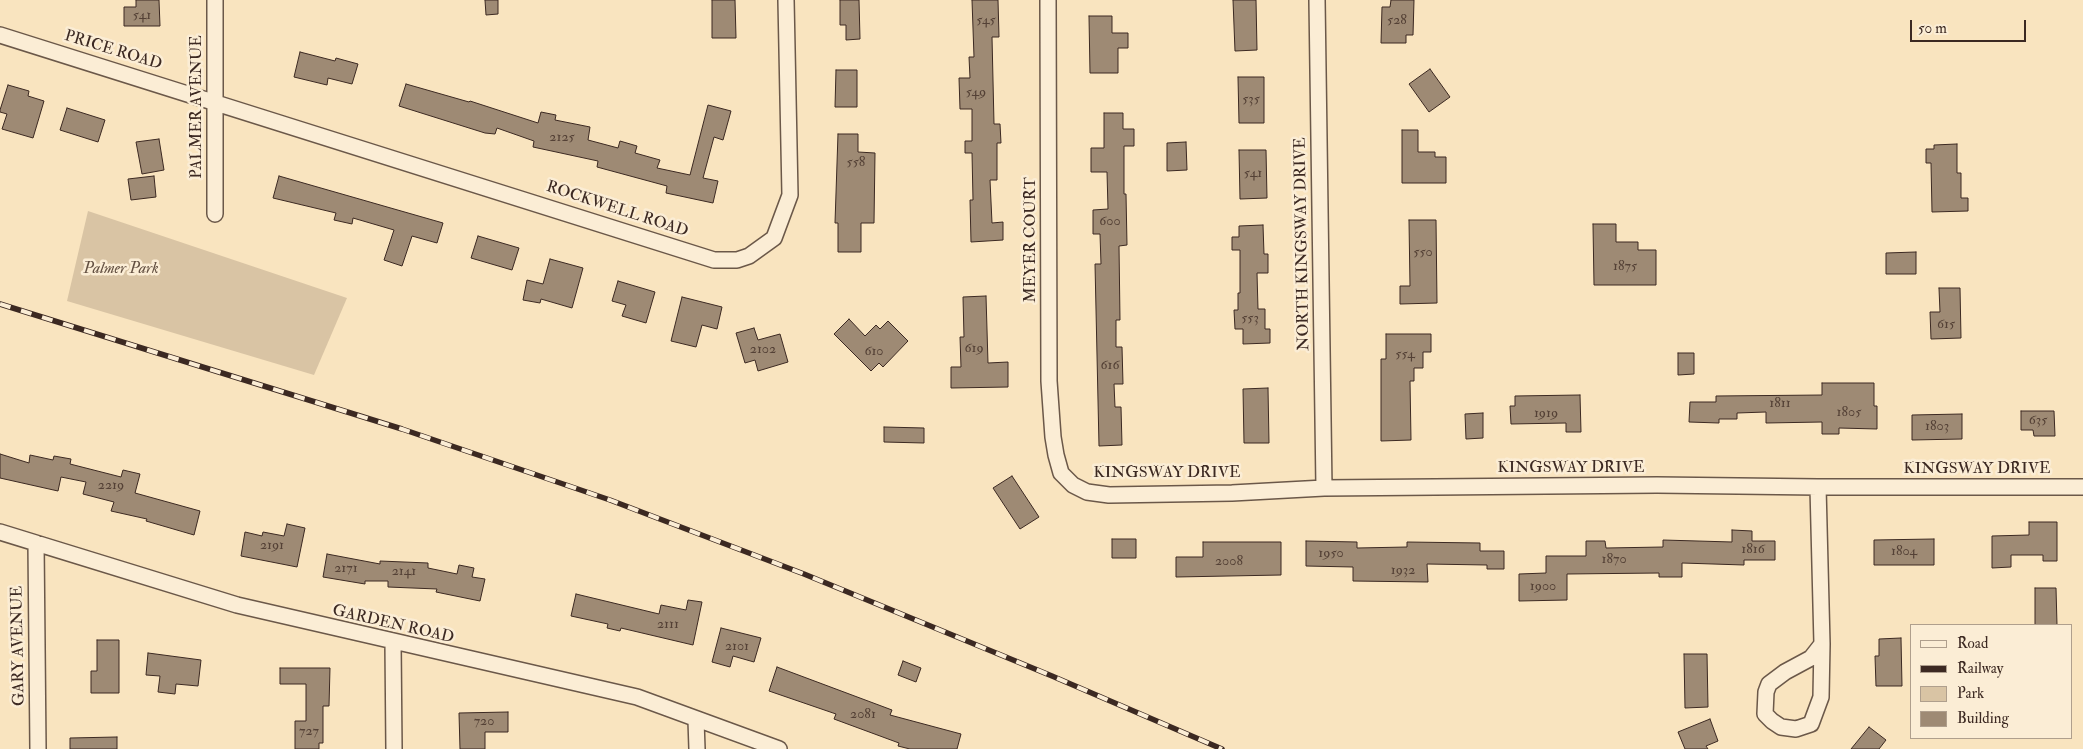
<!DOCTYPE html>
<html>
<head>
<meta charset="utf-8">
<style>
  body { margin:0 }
  #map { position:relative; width:2083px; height:749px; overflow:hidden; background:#f9e4bf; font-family:"IM FELL Double Pica",serif }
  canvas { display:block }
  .legend { position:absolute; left:1910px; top:624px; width:162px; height:115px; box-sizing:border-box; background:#fbedd5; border:1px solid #af9f8d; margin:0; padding:6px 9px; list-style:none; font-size:15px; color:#3c2922 }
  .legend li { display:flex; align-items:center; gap:10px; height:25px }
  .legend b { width:25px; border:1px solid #af9f8d }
  .scale { position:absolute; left:1910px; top:20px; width:116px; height:22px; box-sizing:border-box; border:2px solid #3c2922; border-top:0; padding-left:6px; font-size:15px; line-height:18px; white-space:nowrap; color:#3c2922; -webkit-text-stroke:4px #fbedd5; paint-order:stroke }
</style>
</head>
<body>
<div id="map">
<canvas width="2083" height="749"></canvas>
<ul class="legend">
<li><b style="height:6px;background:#fbedd5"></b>Road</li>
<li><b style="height:6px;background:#3c2922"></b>Railway</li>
<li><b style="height:14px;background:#d9c4a4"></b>Park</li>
<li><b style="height:14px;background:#9e8a74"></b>Building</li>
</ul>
<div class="scale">50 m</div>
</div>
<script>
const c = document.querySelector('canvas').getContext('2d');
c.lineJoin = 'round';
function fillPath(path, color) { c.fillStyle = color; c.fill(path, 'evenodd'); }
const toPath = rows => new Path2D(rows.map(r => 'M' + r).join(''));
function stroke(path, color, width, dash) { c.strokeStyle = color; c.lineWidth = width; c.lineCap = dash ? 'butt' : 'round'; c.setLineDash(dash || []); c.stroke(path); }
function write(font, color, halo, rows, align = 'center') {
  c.font = font + ' "IM FELL Double Pica",serif'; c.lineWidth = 5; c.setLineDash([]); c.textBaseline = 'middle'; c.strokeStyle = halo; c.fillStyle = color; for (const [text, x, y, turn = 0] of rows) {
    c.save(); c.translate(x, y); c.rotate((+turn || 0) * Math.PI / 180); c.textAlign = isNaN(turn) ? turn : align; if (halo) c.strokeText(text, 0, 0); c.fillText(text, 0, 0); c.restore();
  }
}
fillPath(toPath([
  [88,211,347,298,314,375,67,301]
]), '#d9c4a4');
const building = toPath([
  [136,0,159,0,160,26,124,26,124,7,136,7,136,0],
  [485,0,498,0,498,14,486,15,485,0],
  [712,0,735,0,736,38,712,38,712,0],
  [840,0,859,0,860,39,846,40,846,25,840,25,840,0],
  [972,0,998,0,999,37,992,37,994,124,1000,124,1001,143,997,143,997,180,990,180,992,223,1003,222,1003,240,971,242,970,200,973,200,972,153,965,153,965,141,972,141,972,109,960,109,959,78,970,78,969,57,974,57,972,0],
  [1233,0,1256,0,1257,50,1235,51,1233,0],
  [1391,0,1414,0,1413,35,1406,35,1406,43,1381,43,1382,7,1390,7,1391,0],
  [1089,16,1112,16,1112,33,1128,33,1128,48,1118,48,1118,73,1090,73,1089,16],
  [300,52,335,61,336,58,358,64,352,84,328,78,327,85,294,77,300,52],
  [1430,69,1450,97,1429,112,1409,84,1430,69],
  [836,70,857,70,857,107,835,107,836,70],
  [1238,77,1264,77,1264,123,1239,123,1238,77],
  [406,84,469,102,470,101,538,123,541,112,556,115,555,120,590,127,588,140,618,148,620,141,637,146,635,153,660,160,657,168,690,175,708,105,731,111,723,140,714,137,703,178,718,181,713,203,666,193,667,186,597,167,598,161,533,147,534,141,497,128,495,134,485,133,399,106,406,84],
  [8,85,29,91,28,96,44,101,33,138,2,129,7,114,0,112,0,110,8,85],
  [67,108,105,120,98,142,60,130,67,108],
  [1104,113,1123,113,1123,129,1134,129,1134,146,1124,146,1124,194,1126,194,1127,245,1119,246,1120,320,1116,320,1116,347,1122,347,1123,384,1114,384,1115,407,1121,407,1122,445,1099,446,1095,264,1101,264,1100,234,1093,234,1093,210,1108,209,1107,172,1091,172,1091,148,1104,148,1104,113],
  [1402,130,1418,130,1418,152,1435,152,1435,157,1446,157,1446,183,1402,183,1402,130],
  [838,134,858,134,858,152,875,153,874,223,861,223,861,252,838,252,838,223,835,223,838,134],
  [159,139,164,170,142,174,136,142,159,139],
  [1186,142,1187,170,1167,171,1167,143,1186,142],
  [1957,144,1957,173,1961,173,1961,198,1968,198,1968,211,1932,212,1931,163,1926,163,1926,149,1934,149,1934,145,1957,144],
  [1239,150,1266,150,1267,198,1240,199,1239,150],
  [154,176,156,197,131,200,128,179,154,176],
  [279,176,443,223,437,243,412,236,402,266,384,260,394,230,353,218,352,224,334,220,336,213,273,198,279,176],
  [1409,220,1436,220,1437,303,1400,304,1400,286,1410,286,1409,220],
  [1593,224,1616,224,1616,242,1638,242,1638,250,1656,250,1656,285,1594,285,1593,224],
  [1263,225,1264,254,1268,254,1268,273,1257,273,1258,309,1265,309,1265,329,1270,329,1270,343,1243,344,1243,329,1235,329,1234,310,1238,310,1238,293,1240,293,1240,250,1232,250,1232,237,1239,237,1239,226,1263,225],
  [478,236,519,248,512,270,471,258,478,236],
  [1916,252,1916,274,1886,274,1886,253,1916,252],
  [550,259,583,268,572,308,541,299,540,303,523,300,527,280,543,284,550,259],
  [618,281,655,292,646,323,622,316,626,305,612,301,618,281],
  [1939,288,1960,288,1961,338,1931,339,1930,312,1940,312,1939,288],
  [986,296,988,363,1008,362,1008,387,951,388,951,367,961,367,960,337,964,337,963,297,986,296],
  [682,297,722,307,717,329,702,325,696,347,671,341,682,297],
  [849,319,865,336,876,325,880,329,888,321,908,341,883,367,879,363,871,371,834,334,849,319],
  [754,328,758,340,780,334,788,362,758,371,755,360,745,363,736,333,754,328],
  [1386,334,1431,334,1431,352,1423,352,1423,368,1414,368,1414,381,1410,381,1411,440,1381,441,1381,359,1386,359,1386,334],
  [1678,353,1694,353,1694,374,1678,375,1678,353],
  [1822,383,1874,383,1874,406,1877,406,1877,429,1839,428,1839,434,1822,434,1822,422,1766,423,1766,412,1737,413,1737,419,1719,419,1719,423,1689,422,1690,402,1716,402,1716,396,1822,395,1822,383],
  [1268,388,1269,443,1244,443,1243,389,1268,388],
  [1580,395,1581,432,1566,432,1566,423,1511,424,1510,406,1515,406,1515,396,1580,395],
  [2021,411,2054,411,2055,436,2034,436,2033,430,2021,430,2021,411],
  [1483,413,1483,438,1466,439,1465,414,1483,413],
  [1962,414,1962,439,1912,440,1912,415,1962,414],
  [884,427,924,428,924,443,884,442,884,427],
  [0,454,29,463,30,455,53,460,54,456,71,459,70,464,121,477,123,470,140,474,135,493,200,511,194,535,146,521,147,519,111,511,114,502,83,494,86,482,61,477,58,491,0,478,0,454],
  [1012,476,1039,517,1020,529,993,488,1012,476],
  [2029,522,2057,522,2057,561,2043,561,2043,555,2011,555,2011,567,1992,568,1992,536,2029,535,2029,522],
  [287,524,305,528,297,567,241,556,245,532,262,536,263,532,284,536,287,524],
  [1732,530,1752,531,1752,541,1775,541,1775,560,1744,560,1744,565,1682,563,1682,577,1659,577,1659,573,1567,574,1567,600,1519,601,1519,574,1546,573,1546,556,1586,556,1586,541,1605,541,1606,548,1663,547,1663,540,1732,542,1732,530],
  [1112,539,1136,539,1136,558,1112,558,1112,539],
  [1934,539,1934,565,1874,565,1874,540,1934,539],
  [1306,541,1357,542,1357,548,1407,547,1407,542,1480,543,1480,551,1504,551,1504,569,1487,569,1487,565,1427,564,1428,582,1353,581,1353,567,1306,566,1306,541],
  [1203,542,1281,542,1281,575,1176,577,1176,557,1203,557,1203,542],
  [327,554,380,564,380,561,428,563,428,568,457,574,459,565,474,568,472,577,485,579,480,601,436,592,437,589,388,587,388,581,365,581,365,584,323,577,327,554],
  [2035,588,2056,588,2057,625,2035,625,2035,588],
  [576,594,659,614,661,605,686,610,688,600,702,602,693,645,621,628,620,631,607,628,608,624,571,616,576,594],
  [721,628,761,638,754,662,733,656,730,667,712,662,721,628],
  [1901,638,1902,686,1876,686,1875,656,1879,656,1879,639,1901,638],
  [97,640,119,640,119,693,91,693,91,671,97,671,97,640],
  [148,653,201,660,198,686,176,684,175,694,158,692,160,676,146,675,148,653],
  [1684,654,1707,654,1708,707,1685,708,1684,654],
  [903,661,921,668,916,682,898,675,903,661],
  [777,667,892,710,890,715,961,734,957,749,910,749,898,746,899,743,834,719,836,714,769,691,777,667],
  [280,668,330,668,329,706,323,706,323,743,319,743,319,749,295,749,295,721,306,721,306,684,280,684,280,668],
  [508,712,508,732,485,732,485,749,460,749,459,713,508,712],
  [1710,719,1718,741,1706,746,1708,749,1685,749,1678,732,1710,719],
  [1869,727,1886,740,1879,749,1851,749,1869,727],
  [117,737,117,749,70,749,70,738,117,737]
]);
fillPath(building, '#9e8a74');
stroke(building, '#3c2922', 1);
const minor = toPath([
  [1048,0,1049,381,1053,437,1056,455,1061,473,1073,485,1087,492,1109,495,1232,493,1324,488,1657,485,1818,487,2083,487],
  [1317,0,1324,488],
  [0,35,714,260,737,260,749,256,774,238,790,195,786,0],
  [215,214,215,0],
  [1818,487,1822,644,1811,658,1785,672,1769,684,1766,692,1765,714,1772,721,1781,727,1796,729,1811,724,1821,697,1822,644],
  [0,532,237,605,637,697,779,749],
  [36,543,38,749],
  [393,643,394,749],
  [696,720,697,749]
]);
stroke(minor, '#6b5849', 18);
stroke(minor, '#fbedd5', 15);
const rail = toPath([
  [0,304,402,429,610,500,804,574,1052,676,1222,749]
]);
stroke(rail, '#3c2922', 5.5);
stroke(rail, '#fbedd5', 4, [11]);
write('14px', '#544136', null, [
  ["541",142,16],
  ["545",986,21],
  ["528",1397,21],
  ["549",976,93],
  ["535",1251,100],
  ["2125",562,138],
  ["558",856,163],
  ["541",1253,174],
  ["600",1110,222],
  ["550",1423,253],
  ["1875",1625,267],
  ["553",1250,319],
  ["615",1946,325],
  ["619",974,349],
  ["2102",763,350],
  ["610",874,352],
  ["554",1405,355],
  ["616",1110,366],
  ["1811",1780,404],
  ["1805",1849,413],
  ["1919",1546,414],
  ["635",2038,421],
  ["1803",1937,427],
  ["2219",111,486],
  ["2191",272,546],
  ["1816",1753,550],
  ["1804",1904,552],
  ["1950",1331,554],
  ["1870",1614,560],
  ["2008",1229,562],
  ["2171",346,569],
  ["1932",1403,571],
  ["2141",404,572],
  ["1900",1543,587],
  ["2111",668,625],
  ["2101",737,647],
  ["2081",863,715],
  ["720",484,722],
  ["727",309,732]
]);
write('16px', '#3c2922', '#fbedd5', [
  ["PRICE ROAD",113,51,17],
  ["PALMER AVENUE",198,107,-90],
  ["ROCKWELL ROAD",617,210,18],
  ["MEYER COURT",1032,240,-90],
  ["NORTH KINGSWAY DRIVE",1303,244,-91],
  ["KINGSWAY DRIVE",1571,469],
  ["KINGSWAY DRIVE",1977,470],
  ["KINGSWAY DRIVE",1167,474],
  ["GARDEN ROAD",393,625,13],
  ["GARY AVENUE",19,646,-91]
]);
write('italic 16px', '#635042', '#fbedd5', [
  ["Palmer Park",121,270]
]);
</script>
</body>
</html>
